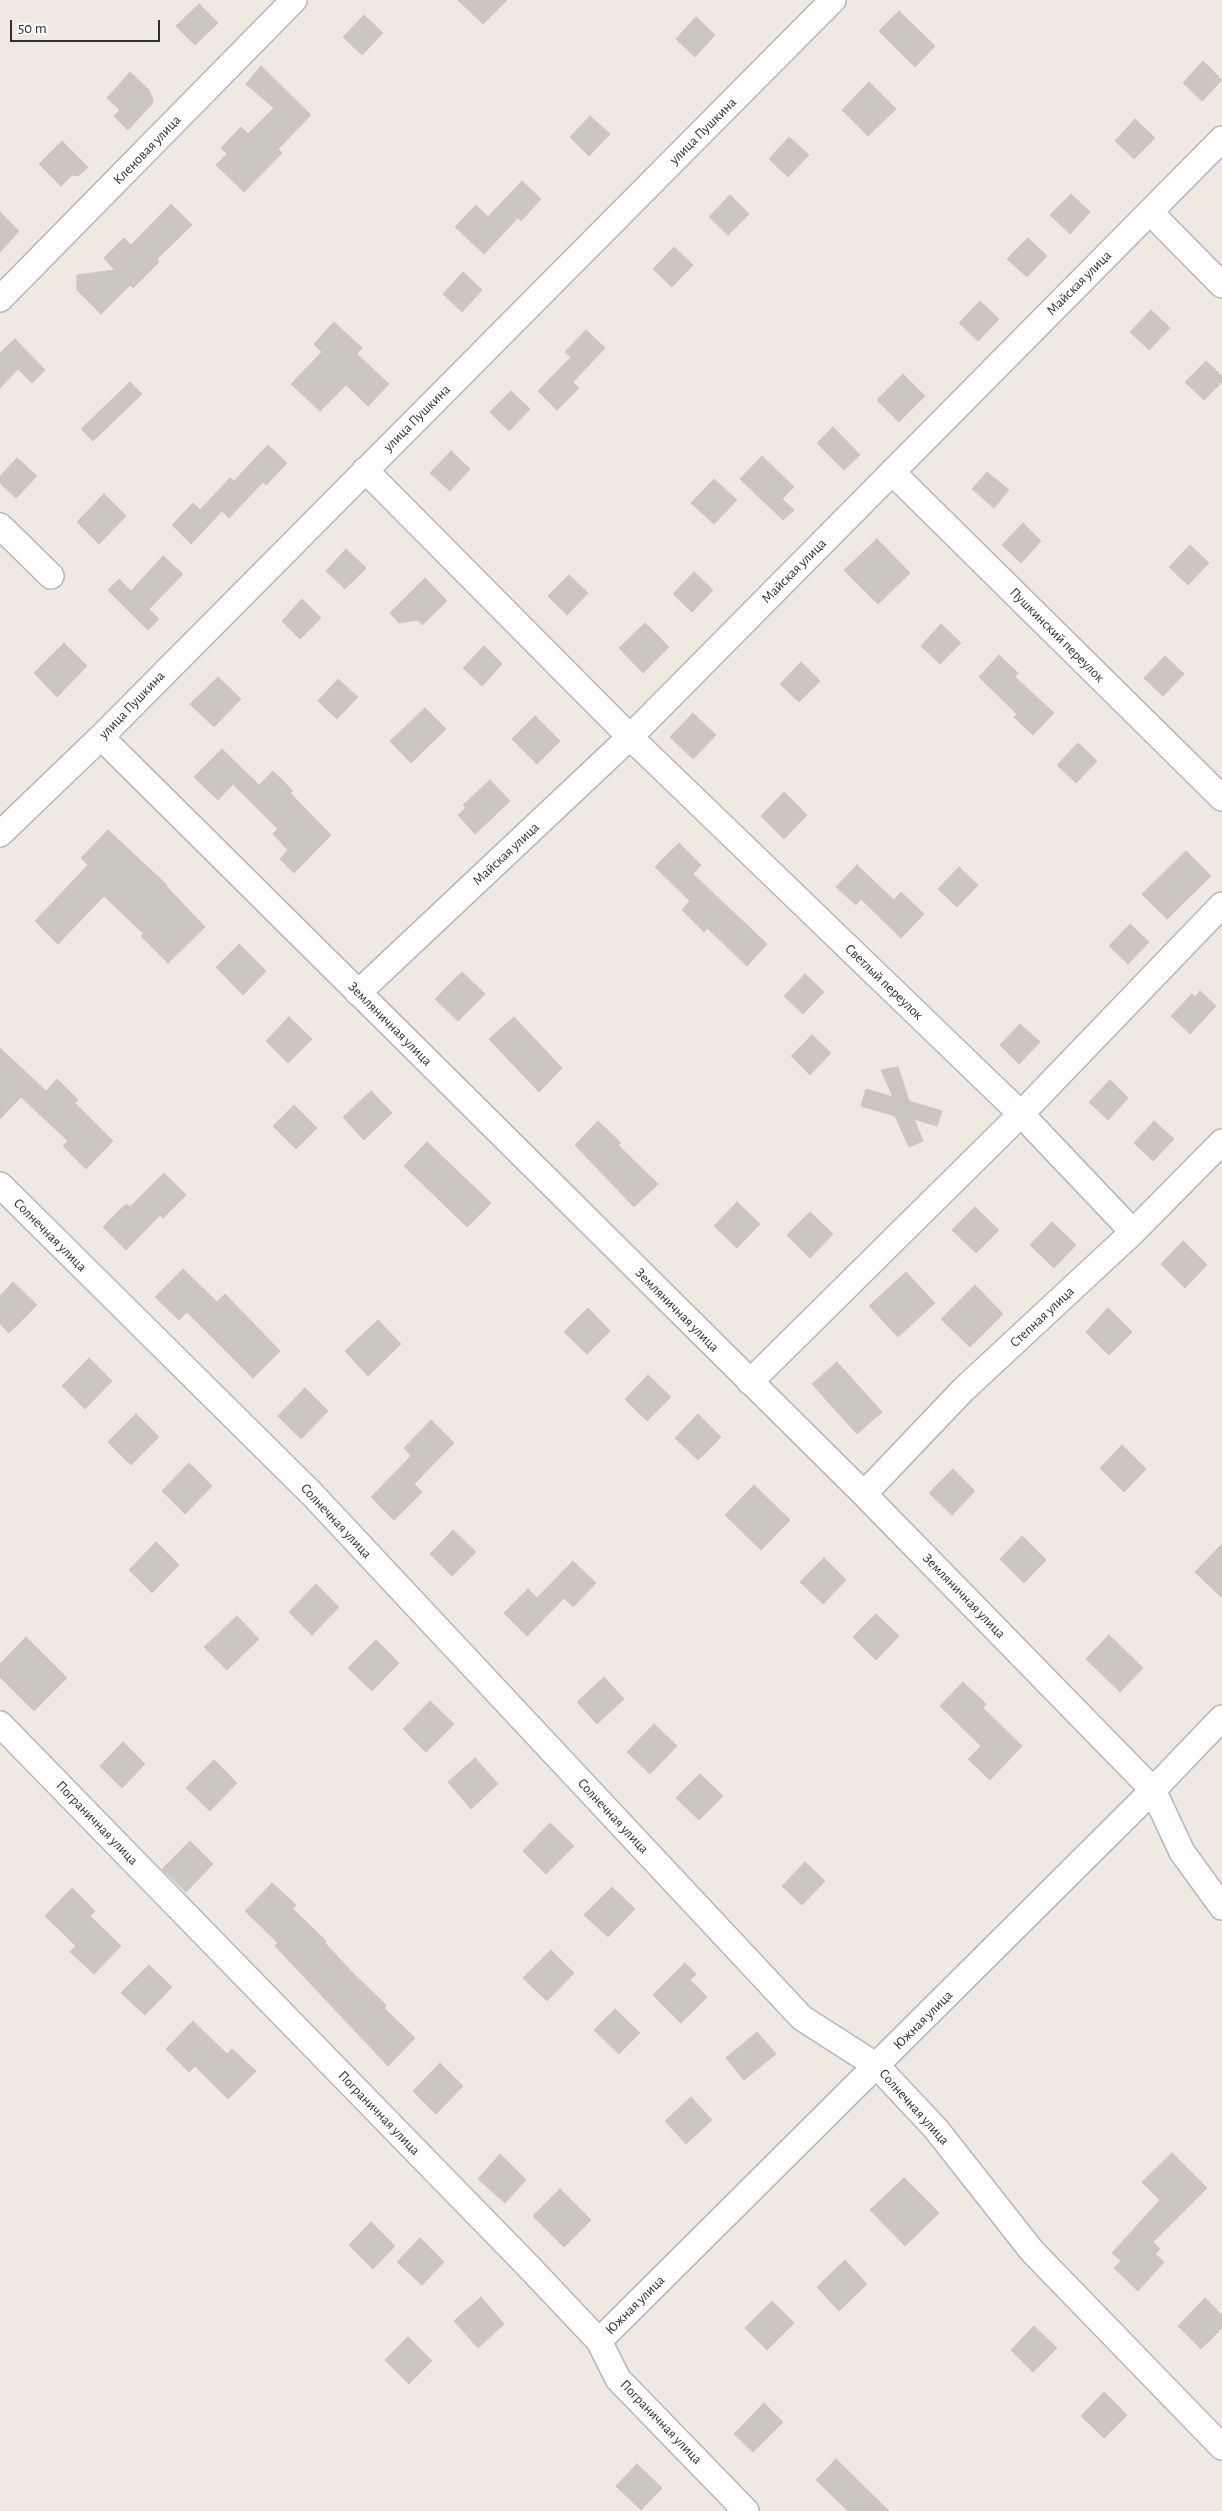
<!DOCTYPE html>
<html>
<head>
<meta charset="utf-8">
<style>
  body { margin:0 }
  #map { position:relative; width:1222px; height:2511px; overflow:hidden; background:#efe9e1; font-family:"Alegreya Sans",sans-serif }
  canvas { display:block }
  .scale { position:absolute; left:10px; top:20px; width:150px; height:22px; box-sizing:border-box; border:2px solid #2e2e2e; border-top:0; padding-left:6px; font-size:15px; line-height:18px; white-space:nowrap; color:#2e2e2e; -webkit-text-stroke:4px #fff; paint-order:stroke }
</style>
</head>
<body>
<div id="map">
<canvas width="1222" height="2511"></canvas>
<div class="scale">50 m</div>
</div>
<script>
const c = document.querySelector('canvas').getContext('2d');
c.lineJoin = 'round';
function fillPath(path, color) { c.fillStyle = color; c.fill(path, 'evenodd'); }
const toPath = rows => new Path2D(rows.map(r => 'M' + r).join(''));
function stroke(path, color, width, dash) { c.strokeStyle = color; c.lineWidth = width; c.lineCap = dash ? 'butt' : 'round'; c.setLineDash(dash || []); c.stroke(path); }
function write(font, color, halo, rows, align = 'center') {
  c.font = font + ' "Alegreya Sans",sans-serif'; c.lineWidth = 4.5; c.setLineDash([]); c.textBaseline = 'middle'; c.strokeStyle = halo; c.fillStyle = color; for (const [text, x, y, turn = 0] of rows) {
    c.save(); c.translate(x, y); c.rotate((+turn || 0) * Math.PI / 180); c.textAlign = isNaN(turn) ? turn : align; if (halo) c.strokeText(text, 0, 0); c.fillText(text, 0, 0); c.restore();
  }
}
const building = toPath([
  [458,0,507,0,483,24,458,0],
  [199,4,218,23,195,45,176,26,199,4],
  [899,11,935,46,915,67,879,31,899,11],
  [364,15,383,33,362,55,343,37,364,15],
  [696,17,715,35,695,57,676,39,696,17],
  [1203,61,1222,80,1202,101,1183,83,1203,61],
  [261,66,311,115,278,149,282,153,244,192,216,165,227,154,221,148,241,127,248,134,274,108,246,84,261,66],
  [130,72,149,90,153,100,152,104,128,130,114,116,120,110,107,98,130,72],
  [869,82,896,109,868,136,842,110,869,82],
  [590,116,610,134,589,156,570,137,590,116],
  [1135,119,1155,138,1134,159,1115,141,1135,119],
  [789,137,809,155,788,177,769,159,789,137],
  [62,141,88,167,78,176,72,175,61,186,39,164,62,141],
  [522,181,541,199,521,221,518,218,484,254,455,227,476,205,488,217,522,181],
  [1071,194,1090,212,1070,234,1050,215,1071,194],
  [730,195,749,214,728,235,709,217,730,195],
  [171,204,192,225,157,259,159,262,133,288,130,285,101,314,77,290,77,275,115,270,104,258,124,238,131,245,171,204],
  [0,212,19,231,0,252,0,212],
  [1028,238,1047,256,1027,277,1007,259,1028,238],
  [674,247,693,265,672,287,653,269,674,247],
  [463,272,482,290,462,312,443,294,463,272],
  [980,301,999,319,978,341,959,323,980,301],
  [1151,310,1170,328,1149,350,1130,332,1151,310],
  [334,322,362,348,357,354,389,384,368,406,346,385,320,411,291,384,322,352,314,344,334,322],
  [586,330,605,348,573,382,579,388,557,410,538,391,571,357,565,352,586,330],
  [15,339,45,370,32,383,18,369,0,388,0,353,15,339],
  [1206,361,1222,376,1222,382,1204,400,1185,382,1206,361],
  [903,374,925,396,899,422,877,400,903,374],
  [130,382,142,394,93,441,81,429,130,382],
  [511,391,530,409,509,431,490,412,511,391],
  [833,427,860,455,844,470,817,443,833,427],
  [268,445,287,463,266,485,263,482,229,518,222,511,191,544,172,525,193,503,200,510,230,478,234,481,268,445],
  [451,451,470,469,450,491,430,473,451,451],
  [762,456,794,487,782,499,794,510,783,520,740,479,762,456],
  [17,458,37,476,16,498,0,483,0,476,17,458],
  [987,472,1009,490,994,508,972,489,987,472],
  [714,479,737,500,714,524,691,503,714,479],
  [104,494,126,516,99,544,77,522,104,494],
  [1023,523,1041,541,1021,563,1002,545,1023,523],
  [877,539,910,573,878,604,844,570,877,539],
  [1190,545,1209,563,1188,585,1169,567,1190,545],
  [346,549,366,568,345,589,326,571,346,549],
  [163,556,183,574,149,609,159,619,148,630,108,590,119,579,131,591,163,556],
  [694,572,713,590,692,612,673,594,694,572],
  [569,575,588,593,567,615,548,596,569,575],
  [425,578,447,601,422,625,418,620,399,623,390,613,425,578],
  [302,599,321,618,300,639,282,621,302,599],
  [645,623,669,647,643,673,619,648,645,623],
  [941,624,961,643,940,664,921,646,941,624],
  [64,643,87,666,57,697,34,673,64,643],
  [484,646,502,664,482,686,463,668,484,646],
  [999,655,1018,673,1015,677,1054,713,1033,735,1014,717,1017,714,979,677,999,655],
  [1165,656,1184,674,1163,696,1144,678,1165,656],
  [801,662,820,681,799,702,780,684,801,662],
  [218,677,241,699,214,727,190,704,218,677],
  [338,679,358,697,337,719,318,701,338,679],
  [425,708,446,729,411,763,390,741,425,708],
  [693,713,716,735,693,759,670,737,693,713],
  [535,716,560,741,537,764,512,739,535,716],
  [1078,743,1097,761,1076,783,1057,765,1078,743],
  [222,749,259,785,273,771,293,791,290,793,331,835,294,873,280,859,288,850,273,834,278,829,233,784,218,800,194,777,222,749],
  [490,780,510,801,475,834,458,815,466,808,463,805,490,780],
  [784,792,807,815,784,839,761,816,784,792],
  [108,830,167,885,166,886,205,927,168,963,141,936,144,934,104,896,58,944,35,921,88,865,81,858,108,830],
  [679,843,701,865,693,874,767,944,747,966,707,928,704,932,682,910,690,901,655,867,679,843],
  [1186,851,1211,876,1167,919,1142,894,1186,851],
  [857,865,894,900,901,892,924,914,901,938,861,899,856,905,836,887,857,865],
  [959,867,978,885,957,907,938,889,959,867],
  [1130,924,1149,942,1128,964,1109,946,1130,924],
  [239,944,266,971,243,995,216,967,239,944],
  [462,972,485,994,458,1021,435,999,462,972],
  [805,974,824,992,803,1014,784,996,805,974],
  [1200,991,1216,1006,1190,1034,1171,1016,1192,994,1195,997,1200,991],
  [289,1017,312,1039,288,1063,266,1041,289,1017],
  [514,1017,562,1068,539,1092,489,1039,514,1017],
  [1020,1024,1040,1042,1019,1064,1000,1045,1020,1024],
  [812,1035,831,1053,810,1075,791,1056,812,1035],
  [0,1048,46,1091,57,1079,78,1100,75,1103,113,1141,86,1169,63,1146,68,1141,21,1097,0,1119,0,1048],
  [898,1067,909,1101,942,1111,937,1126,914,1119,923,1141,909,1147,895,1116,861,1106,866,1089,893,1097,881,1070,898,1067],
  [1110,1080,1128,1098,1108,1120,1089,1102,1110,1080],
  [371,1091,392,1113,364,1140,343,1117,371,1091],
  [294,1105,317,1128,296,1149,273,1126,294,1105],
  [598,1121,621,1143,618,1145,658,1184,634,1207,575,1145,598,1121],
  [1154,1121,1174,1139,1153,1161,1134,1143,1154,1121],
  [427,1142,491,1203,467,1227,404,1166,427,1142],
  [164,1173,186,1195,163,1218,160,1215,126,1250,103,1227,126,1204,130,1207,164,1173],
  [737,1202,760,1224,737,1248,714,1226,737,1202],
  [975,1207,999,1230,976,1253,952,1230,975,1207],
  [810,1212,833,1234,810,1258,787,1235,810,1212],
  [1052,1222,1076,1245,1054,1268,1030,1245,1052,1222],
  [1183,1241,1207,1265,1185,1288,1161,1264,1183,1241],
  [183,1269,217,1302,225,1294,280,1351,253,1378,187,1312,179,1320,155,1297,183,1269],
  [906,1272,935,1303,898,1337,869,1306,906,1272],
  [13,1282,37,1305,9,1333,0,1324,0,1296,13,1282],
  [975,1285,1003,1314,970,1347,941,1319,975,1285],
  [588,1308,610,1331,587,1354,564,1332,588,1308],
  [1108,1308,1132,1332,1109,1355,1086,1332,1108,1308],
  [378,1320,401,1344,368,1376,345,1351,378,1320],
  [89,1358,112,1381,85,1409,62,1386,89,1358],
  [837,1362,882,1412,857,1434,812,1384,837,1362],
  [648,1375,671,1397,647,1421,625,1399,648,1375],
  [305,1388,328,1411,301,1439,278,1416,305,1388],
  [136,1414,159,1437,131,1465,108,1442,136,1414],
  [698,1414,721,1437,698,1460,675,1438,698,1414],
  [431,1420,454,1443,414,1484,422,1492,394,1520,371,1497,411,1456,404,1448,431,1420],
  [1122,1445,1146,1469,1124,1492,1100,1468,1122,1445],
  [189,1463,212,1486,185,1514,162,1491,189,1463],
  [953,1469,975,1491,952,1515,929,1493,953,1469],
  [754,1485,790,1520,761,1550,725,1515,754,1485],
  [453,1530,476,1552,452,1576,430,1554,453,1530],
  [1022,1536,1046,1560,1024,1583,1000,1559,1022,1536],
  [156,1542,179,1565,152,1593,129,1570,156,1542],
  [1222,1544,1222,1598,1195,1572,1222,1544],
  [824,1558,846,1580,823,1604,800,1582,824,1558],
  [573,1561,596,1583,573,1607,564,1598,527,1636,504,1613,528,1589,537,1598,573,1561],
  [316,1584,339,1607,312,1635,289,1612,316,1584],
  [876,1614,899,1636,876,1660,853,1637,876,1614],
  [237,1616,259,1639,227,1670,204,1647,237,1616],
  [1109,1635,1143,1668,1120,1692,1086,1659,1109,1635],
  [26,1637,67,1678,34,1711,0,1677,0,1664,26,1637],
  [376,1640,399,1663,372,1691,348,1668,376,1640],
  [604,1677,624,1699,597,1724,577,1702,604,1677],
  [963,1682,986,1704,983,1708,1022,1746,990,1780,968,1759,981,1746,940,1706,963,1682],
  [430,1701,454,1724,426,1752,403,1729,430,1701],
  [654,1724,677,1746,650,1774,627,1752,654,1724],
  [123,1742,145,1764,122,1788,100,1766,123,1742],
  [475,1758,498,1784,471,1809,448,1782,475,1758],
  [214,1760,237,1783,210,1811,186,1788,214,1760],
  [700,1774,723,1796,699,1820,676,1798,700,1774],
  [550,1823,574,1846,546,1874,523,1851,550,1823],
  [190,1841,213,1864,186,1892,162,1869,190,1841],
  [805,1862,825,1881,802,1905,782,1886,805,1862],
  [272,1883,296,1905,293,1909,326,1941,325,1943,352,1972,386,2005,384,2008,415,2038,388,2066,275,1946,278,1943,245,1911,272,1883],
  [612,1887,635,1909,608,1937,584,1915,612,1887],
  [72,1888,95,1911,90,1916,121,1946,94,1974,70,1952,76,1946,45,1916,72,1888],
  [551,1950,574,1973,547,2001,523,1978,551,1950],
  [685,1963,696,1974,690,1980,707,1997,681,2023,653,1995,685,1963],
  [149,1965,172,1987,145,2015,121,1993,149,1965],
  [615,2009,640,2033,619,2054,594,2030,615,2009],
  [193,2021,227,2054,232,2049,256,2071,228,2099,195,2066,189,2072,166,2049,193,2021],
  [757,2032,776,2054,744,2080,726,2058,757,2032],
  [440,2063,463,2086,436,2114,413,2091,440,2063],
  [691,2097,712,2120,686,2144,665,2121,691,2097],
  [1172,2153,1207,2188,1153,2242,1160,2249,1155,2254,1164,2262,1138,2291,1114,2268,1121,2261,1112,2253,1160,2200,1142,2182,1172,2153],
  [500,2154,526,2180,505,2203,478,2179,500,2154],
  [904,2178,939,2213,905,2246,870,2210,904,2178],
  [560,2189,591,2220,564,2247,533,2216,560,2189],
  [371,2222,395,2246,373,2269,349,2245,371,2222],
  [420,2238,444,2262,422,2285,397,2262,420,2238],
  [845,2260,867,2284,839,2311,817,2287,845,2260],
  [481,2297,504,2324,478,2348,454,2321,481,2297],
  [1205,2298,1222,2315,1222,2328,1201,2349,1178,2326,1205,2298],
  [772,2301,794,2323,767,2350,745,2328,772,2301],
  [1034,2326,1057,2348,1033,2372,1011,2350,1034,2326],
  [408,2337,432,2361,409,2384,385,2360,408,2337],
  [1104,2392,1127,2415,1104,2438,1081,2416,1104,2392],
  [764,2403,783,2422,753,2452,734,2434,764,2403],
  [836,2459,889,2511,848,2511,816,2480,836,2459],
  [637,2464,662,2488,641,2510,616,2486,637,2464]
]);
fillPath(building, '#cbc7bf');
stroke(building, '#cbc5ba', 1);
const minor = toPath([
  [1150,212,1222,285],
  [0,299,294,0],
  [365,470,630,737,1021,1114,1133,1232],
  [892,472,1222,798],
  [0,526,51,576],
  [101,737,864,1494,1153,1790,1182,1852,1222,1907],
  [0,834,101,737,833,0],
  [358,993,630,737,1222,139],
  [0,1185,312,1494,802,2018,877,2066,936,2129,1032,2251,1222,2447],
  [750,1382,1021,1114,1222,905],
  [864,1494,963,1390,1133,1232,1222,1142],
  [0,1724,531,2269,599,2341,618,2379,746,2511],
  [599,2341,1153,1790,1222,1718]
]);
stroke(minor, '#b4b7c1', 28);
stroke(minor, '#fff', 25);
write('14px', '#2e2e2e', '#fff', [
  ["улица Пушкина",703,131,-45],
  ["Кленовая улица",147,150,-46],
  ["Майская улица",1079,283,-45],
  ["улица Пушкина",417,418,-45],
  ["Майская улица",794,571,-45],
  ["Пушкинский переулок",1057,635,45],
  ["улица Пушкина",132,705,-46],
  ["Майская улица",506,854,-43],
  ["Светлый переулок",884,982,44],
  ["Земляничная улица",390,1024,45],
  ["Солнечная улица",50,1235,45],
  ["Земляничная улица",677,1310,45],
  ["Степная улица",1042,1317,-43],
  ["Солнечная улица",336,1521,47],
  ["Земляничная улица",964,1596,46],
  ["Солнечная улица",613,1816,47],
  ["Пограничная улица",97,1823,46],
  ["Южная улица",923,2020,-45],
  ["Солнечная улица",914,2107,48],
  ["Пограничная улица",379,2113,46],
  ["Южная улица",635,2305,-45],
  ["Пограничная улица",661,2422,46]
]);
</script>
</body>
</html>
